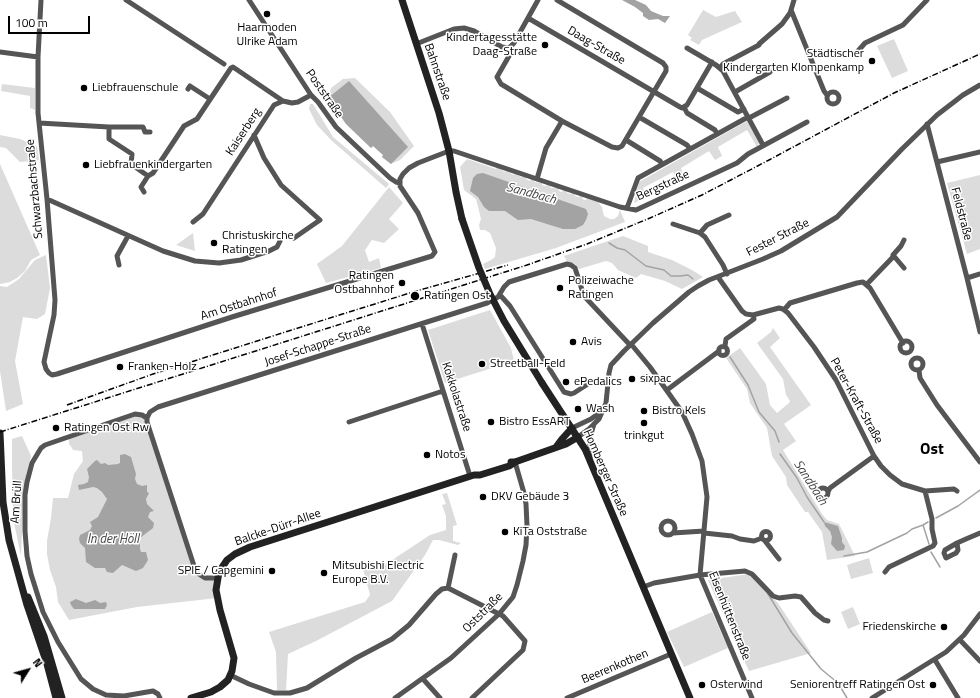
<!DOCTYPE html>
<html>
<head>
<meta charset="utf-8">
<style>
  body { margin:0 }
  #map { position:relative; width:980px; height:698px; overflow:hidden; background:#fff; font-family:"Titillium Web",sans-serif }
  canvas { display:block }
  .north { position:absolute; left:8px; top:650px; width:40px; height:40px; -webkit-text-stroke:3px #fff; paint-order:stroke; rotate:53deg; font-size:11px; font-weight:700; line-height:16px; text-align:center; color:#000 }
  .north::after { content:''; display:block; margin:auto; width:14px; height:18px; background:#000; clip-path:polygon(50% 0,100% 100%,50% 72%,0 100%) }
  .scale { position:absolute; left:8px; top:16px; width:82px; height:18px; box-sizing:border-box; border:2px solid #000; border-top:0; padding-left:5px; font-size:12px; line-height:14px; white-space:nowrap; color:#000; -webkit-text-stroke:3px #fff; paint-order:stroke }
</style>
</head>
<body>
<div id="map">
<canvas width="980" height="698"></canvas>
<div class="north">N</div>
<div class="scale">100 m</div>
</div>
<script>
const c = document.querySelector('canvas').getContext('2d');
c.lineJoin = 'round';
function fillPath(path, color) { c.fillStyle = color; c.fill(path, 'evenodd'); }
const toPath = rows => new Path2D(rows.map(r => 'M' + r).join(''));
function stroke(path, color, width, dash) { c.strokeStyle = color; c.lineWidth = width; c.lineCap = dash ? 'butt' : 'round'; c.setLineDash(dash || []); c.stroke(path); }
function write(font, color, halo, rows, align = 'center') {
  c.font = font + ' "Titillium Web",sans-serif'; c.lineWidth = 3; c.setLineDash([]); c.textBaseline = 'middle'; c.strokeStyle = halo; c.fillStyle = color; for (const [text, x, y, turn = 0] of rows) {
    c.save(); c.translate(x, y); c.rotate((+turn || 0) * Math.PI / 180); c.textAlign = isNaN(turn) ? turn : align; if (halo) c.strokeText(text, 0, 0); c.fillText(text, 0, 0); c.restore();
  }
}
fillPath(toPath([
  [703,10,716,17,735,11,742,22,702,40,699,45,690,40,692,38,688,35],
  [894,39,908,71,892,78,877,46],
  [355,78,390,112,414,146,400,160,391,164,382,157,383,155,373,146,371,148,346,124,328,98,331,88,343,79],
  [2,84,35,88,35,110,30,108,30,96,1,91],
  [310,104,313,104,333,137,389,184,386,188,331,140,317,125,309,109],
  [747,121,759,143,757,147,747,130,718,147,722,156,715,160,709,151,681,168,683,174,676,178,673,172,643,188,645,192,638,196,640,200,634,203,639,182],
  [0,135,20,139,37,146,39,160,20,162,6,148,0,147],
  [467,159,496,169,497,167,501,169,501,170,505,172,506,171,514,175,515,173,521,177,522,176,526,177,526,179,530,181,531,179,535,180,534,182,542,183,542,185,546,186,547,185,551,186,550,188,559,188,559,191,562,192,563,190,567,191,567,193,571,194,571,193,575,194,575,196,579,197,580,196,583,197,582,199,586,200,587,198,598,202,602,207,604,216,610,219,614,219,618,216,620,210,625,222,556,248,485,269,483,264,491,260,495,257,496,248,490,233,485,230,480,230,479,225,481,219,476,199,464,190,460,167],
  [0,164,40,255,31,260,25,271,17,278,10,282,0,284],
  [980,175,980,249,967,254,947,183],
  [389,187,403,203,389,219,399,229,384,243,372,240,365,250,369,262,379,258,381,268,326,283,317,264,342,246],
  [193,233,195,251,176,245],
  [623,236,648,246,648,252,672,260,692,270,703,277,682,289,665,281,641,274,636,278,618,270,612,263,606,261,579,269,575,264,567,261,564,256],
  [46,255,50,288,45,314,37,319,23,317,15,361,23,404,6,411,0,371,0,286,7,287,19,279,35,260],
  [490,310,511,348,514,361,445,383,428,330],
  [773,328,780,338,770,347,811,405,784,424,796,441,783,450,822,514,827,520,839,524,855,556,827,560,822,532,808,512,805,512,787,485,786,477,772,456,767,428,750,403,747,389,726,358,740,348,766,384,770,405,777,413,789,403,790,401,786,395,783,379,757,343,771,332],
  [135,414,147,418,199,575,217,578,217,598,137,607,69,620,58,602,56,587,50,570,47,554,47,541,51,518,53,498,68,498,74,474,83,461,82,451,73,450,72,448,69,444,69,437],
  [22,436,31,456,24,484,21,556,13,518,12,466,12,439],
  [447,493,457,525,453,526,453,541,461,543,458,545,439,540,433,540,425,555,392,601,316,641,288,654,286,690,277,690,276,652,269,632,365,602,370,595,362,565,377,570,430,535,446,530,446,516,442,505,446,504,442,494],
  [869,558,873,573,851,579,847,565],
  [749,574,778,603,811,653,749,671,708,580],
  [853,607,860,624,848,629,841,612],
  [712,612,728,648,684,667,667,632]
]), '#dcdcdc');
fillPath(toPath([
  [622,0,635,0,646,5,651,11,663,16,670,16,665,23,658,19,649,20,643,16,643,13,635,7],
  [349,81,408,147,391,164,382,157,383,155,373,146,371,148,346,124,328,98],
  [483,173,586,209,588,214,586,220,583,225,575,229,563,229,531,219,518,220,505,211,489,211,484,207,478,197,470,191,473,178,477,174],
  [125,454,131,457,136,474,135,479,137,484,142,486,147,485,147,492,149,493,146,499,147,504,154,511,150,512,148,517,154,523,153,528,140,538,140,549,141,552,146,552,148,560,143,568,136,571,122,565,113,573,107,572,105,568,95,568,86,562,85,548,80,543,79,539,80,535,90,530,92,526,90,522,98,517,107,499,102,492,97,488,93,487,79,490,78,485,84,484,88,482,89,477,87,469,95,461,97,460,101,464,105,463,108,465,118,464,120,463,120,455],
  [824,522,838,526,842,538,842,542,845,546,844,550,837,551,831,544,832,537,830,531,825,526],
  [76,599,86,603,95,600,100,603,106,602,107,605,105,609,74,609,71,605,70,602]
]), '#a3a3a3');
stroke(toPath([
  [609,243,617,248,625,250,646,266,664,270,671,276,680,276,688,275,693,279],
  [730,357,748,385,759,412,775,431,779,442],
  [780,454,797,478,807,497,824,522],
  [936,518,958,506,980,490],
  [923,525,928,522],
  [931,552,940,567],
  [844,556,867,552,907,533,912,529,923,525,929,544],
  [768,594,792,633,821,669,838,683,847,698]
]), '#a3a3a3', 1.5);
stroke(toPath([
  [41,0,38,57,38,113,47,199,55,300,54,315,44,362,46,369,49,373,52,375,57,374,232,317,432,256,435,252,418,213,400,186,400,179,403,174,409,168,418,163,449,151,454,151,620,207,636,210,737,163,748,154,807,122],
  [126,0,224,64],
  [249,0,311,95,318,102,336,127,390,178,396,182,400,183],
  [794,0,791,10,824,91,827,95],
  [528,18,680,107,682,108,687,105,712,62],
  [416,44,454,29,464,28,474,31,502,47,509,48,514,43,538,0],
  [759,44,782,24,790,13,791,10],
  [507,48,509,56,497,77,501,84,562,121,612,147,618,148,622,146,666,71,666,67,663,63,557,0],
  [687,48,716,65,723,71,763,145],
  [858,51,865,43,903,25,927,0],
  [0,52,38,57],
  [720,68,723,64,759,45],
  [697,88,738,112,744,109],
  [188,89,190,86,210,99],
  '827 98a6 6 0 1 1 12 0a6 6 0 1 1-12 0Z',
  [735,92,770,72],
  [684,107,687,113,715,130,717,134],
  [639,117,687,145,690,149],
  [749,118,787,98],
  [39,123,109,127,143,127,145,132,150,132],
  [927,124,967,278,980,332],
  [109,127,109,139,132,154,131,164,148,176],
  [254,135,264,158,281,185,320,220,294,238],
  [626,140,660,161,662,164],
  [937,162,980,152],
  [537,179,546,148,562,121],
  [144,192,141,187,148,176,153,173,184,126,197,119,231,68,233,67,283,101],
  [47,199,163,251,195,261,219,263,241,260,269,251,277,247,280,241],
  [627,208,638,178,748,117],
  [193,222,203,214,274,105,283,101,292,103,298,102,311,95],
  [673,224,700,233,705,237,723,265,727,274],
  [700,233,707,225,729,215],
  [893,255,904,268],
  [119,265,117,256,128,236],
  [718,277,742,311,746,314,753,315,779,308,783,309,788,313,814,347,836,380,874,456,881,466,890,475,902,484,925,491,954,489,957,491],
  [967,278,980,274],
  [867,284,893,257,893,255,901,246,904,240],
  [500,295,510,306,564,392,571,394,574,393,591,382,602,381,608,383],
  [784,310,790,303,857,283,863,282,870,288,903,343],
  [422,324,470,476],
  '900 347a6 6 0 1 1 12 0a6 6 0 1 1-12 0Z',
  [631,344,650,367,682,412,692,434,702,461,707,497,700,575,752,698],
  [725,346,726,339,754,319,753,315],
  '718.5 351a4.5 4.5 0 1 1 9 0a4.5 4.5 0 1 1-9 0Z',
  '911 364a6 6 0 1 1 12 0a6 6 0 1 1-12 0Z',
  [919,370,920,378,937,405,980,462],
  [667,390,719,351],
  [147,418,142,415,135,414,45,445,41,448,32,463,27,482,25,495,25,531,27,556,31,574,43,612,58,642,81,679,93,689,106,695,124,696,153,691,158,694,160,698],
  [349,422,443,391],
  [572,428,591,419,602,411],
  [578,437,589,429,599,419,606,403,609,373,611,365,624,351,653,323,689,292,698,286,709,280,763,259,781,251,837,217,902,149,937,115,963,95,980,85],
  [590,460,590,437,594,424],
  '818 493a5 5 0 1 1 10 0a5 5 0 1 1-10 0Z',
  [828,492,830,488,874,456],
  '661 528a7 7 0 1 1 14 0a7 7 0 1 1-14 0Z',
  '761.5 536a4.5 4.5 0 1 1 9 0a4.5 4.5 0 1 1-9 0Z',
  [673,533,704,531],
  [704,533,732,536,740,539,754,541,762,538],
  [765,541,779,559],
  [957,543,958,550,956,553,946,558,944,553,945,550,957,543,966,539,980,533],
  [885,572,889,567,933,546,935,543,932,529,932,519,925,491],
  [217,578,205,578,196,572,147,422,147,418,150,412,158,407,487,303,498,297,504,287,509,282,567,264,571,265,575,268,584,296,630,345],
  [643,587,654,583,700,575,745,571,752,574,773,596,779,598,795,596,801,597,815,613,824,620,828,621],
  [448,588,455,555],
  [960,640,980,661],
  [935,660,958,698],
  [230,675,249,684,274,693,290,693,307,688,356,658,392,639,409,625,436,594,442,589,448,588,503,616,518,633,525,641,523,650,472,698],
  [423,679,440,698],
  [395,698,451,658,499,614,513,597,517,585,523,561,526,545,527,526,526,504,524,493,515,462],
  [567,698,671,654],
  [872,698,946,652,964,635,980,614]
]), '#555', 5);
stroke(toPath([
  [402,0,439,113,449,151,456,192,462,219],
  [542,383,585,449,690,698],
  [0,433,3,502,9,540,27,605,47,664,56,698],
  [556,447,562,439,572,428],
  [511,462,515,462,566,444,578,437],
  [28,597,44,636,62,698],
  [191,698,211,692,220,687,228,680,232,671,234,658,220,610,216,590,219,572,227,560,235,554,250,547,474,475,480,475,509,466,515,462]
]), '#222', 7);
stroke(toPath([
  [67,405,153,374,298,328,413,292,508,265],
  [0,432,527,265,587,244,650,218,702,195,769,160,894,93,980,54]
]), '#000', 1.5, [6, 2, 1, 2]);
stroke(toPath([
  [462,219,479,268,490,294,504,321,542,383]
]), '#222', 7);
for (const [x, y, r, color] of [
  [267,14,4,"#000"],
  [545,45,4,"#000"],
  [872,61,4,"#000"],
  [84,88,4,"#000"],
  [86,165,4,"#000"],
  [214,243,4,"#000"],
  [402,283,4,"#000"],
  [560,288,4,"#000"],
  [415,296,5,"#000"],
  [573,342,4,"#000"],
  [482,364,4,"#000"],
  [120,367,4,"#000"],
  [632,379,4,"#000"],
  [566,382,4,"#000"],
  [578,409,4,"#000"],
  [644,411,4,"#000"],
  [491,422,4,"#000"],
  [644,423,4,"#000"],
  [56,428,4,"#000"],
  [427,455,4,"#000"],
  [483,497,4,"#000"],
  [505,532,4,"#000"],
  [272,571,4,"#000"],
  [324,573,4,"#000"],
  [944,627,4,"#000"],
  [702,685,4,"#000"],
  [933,685,4,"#000"]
]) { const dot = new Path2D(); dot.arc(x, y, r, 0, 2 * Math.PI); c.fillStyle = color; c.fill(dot); stroke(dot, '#fff', 1.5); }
write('12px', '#000', '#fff', [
  ["Haarmoden",267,28,"center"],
  ["Ulrike Adam",267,42,"center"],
  ["Kindertagesstätte",537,38,"right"],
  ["Daag-Straße",537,52,"right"],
  ["Städtischer",864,54,"right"],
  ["Kindergarten Klompenkamp",864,68,"right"],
  ["Liebfrauenschule",92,88],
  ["Liebfrauenkindergarten",94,165],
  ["Christuskirche",222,236],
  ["Ratingen",222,250],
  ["Ratingen",394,276,"right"],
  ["Ostbahnhof",394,290,"right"],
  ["Polizeiwache",568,281],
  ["Ratingen",568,295],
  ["Ratingen Ost",424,296],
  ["Avis",581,342],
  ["Streetball-Feld",490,364],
  ["Franken-Holz",128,367],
  ["sixpac",640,379],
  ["ePedalics",574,382],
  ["Wash",586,409],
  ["Bistro Kels",652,411],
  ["Bistro EssART",499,422],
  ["Ratingen Ost Rw",64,428],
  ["trinkgut",644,436,"center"],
  ["Notos",435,455],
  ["DKV Gebäude 3",491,497],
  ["KiTa Oststraße",513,532],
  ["Mitsubishi Electric",332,566],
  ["Europe B.V.",332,580],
  ["SPIE / Capgemini",264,571,"right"],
  ["Friedenskirche",936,627,"right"],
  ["Osterwind",710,685],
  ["Seniorentreff Ratingen Ost",925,685,"right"]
], 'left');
write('12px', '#000', '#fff', [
  ["Daag-Straße",596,46,30],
  ["Bahnstraße",437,72,71],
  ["Poststraße",324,94,55],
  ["Kaiserberg",244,132,-57],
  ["Bergstraße",663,186,-25],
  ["Schwarzbachstraße",35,189,-95],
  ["Feldstraße",961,214,75],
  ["Fester Straße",778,238,-27],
  ["Am Ostbahnhof",239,305,-18],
  ["Josef-Schappe-Straße",318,346,-18],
  ["Kokkolastraße",456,397,72],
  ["Peter-Kraft-Straße",856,401,61],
  ["Homberger Straße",605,473,66],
  ["Am Brüll",17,502,-86],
  ["Balcke-Dürr-Allee",278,528,-19],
  ["Oststraße",483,613,-45],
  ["Eisenhüttenstraße",729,616,68],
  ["Beerenkothen",615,667,-23]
]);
write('italic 13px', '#444', '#fff', [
  ["Sandbach",531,194,15],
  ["Sandbach",810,483,57],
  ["In der Höll",113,540]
]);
write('bold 16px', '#000', '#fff', [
  ["Ost",932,450]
]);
</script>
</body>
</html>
